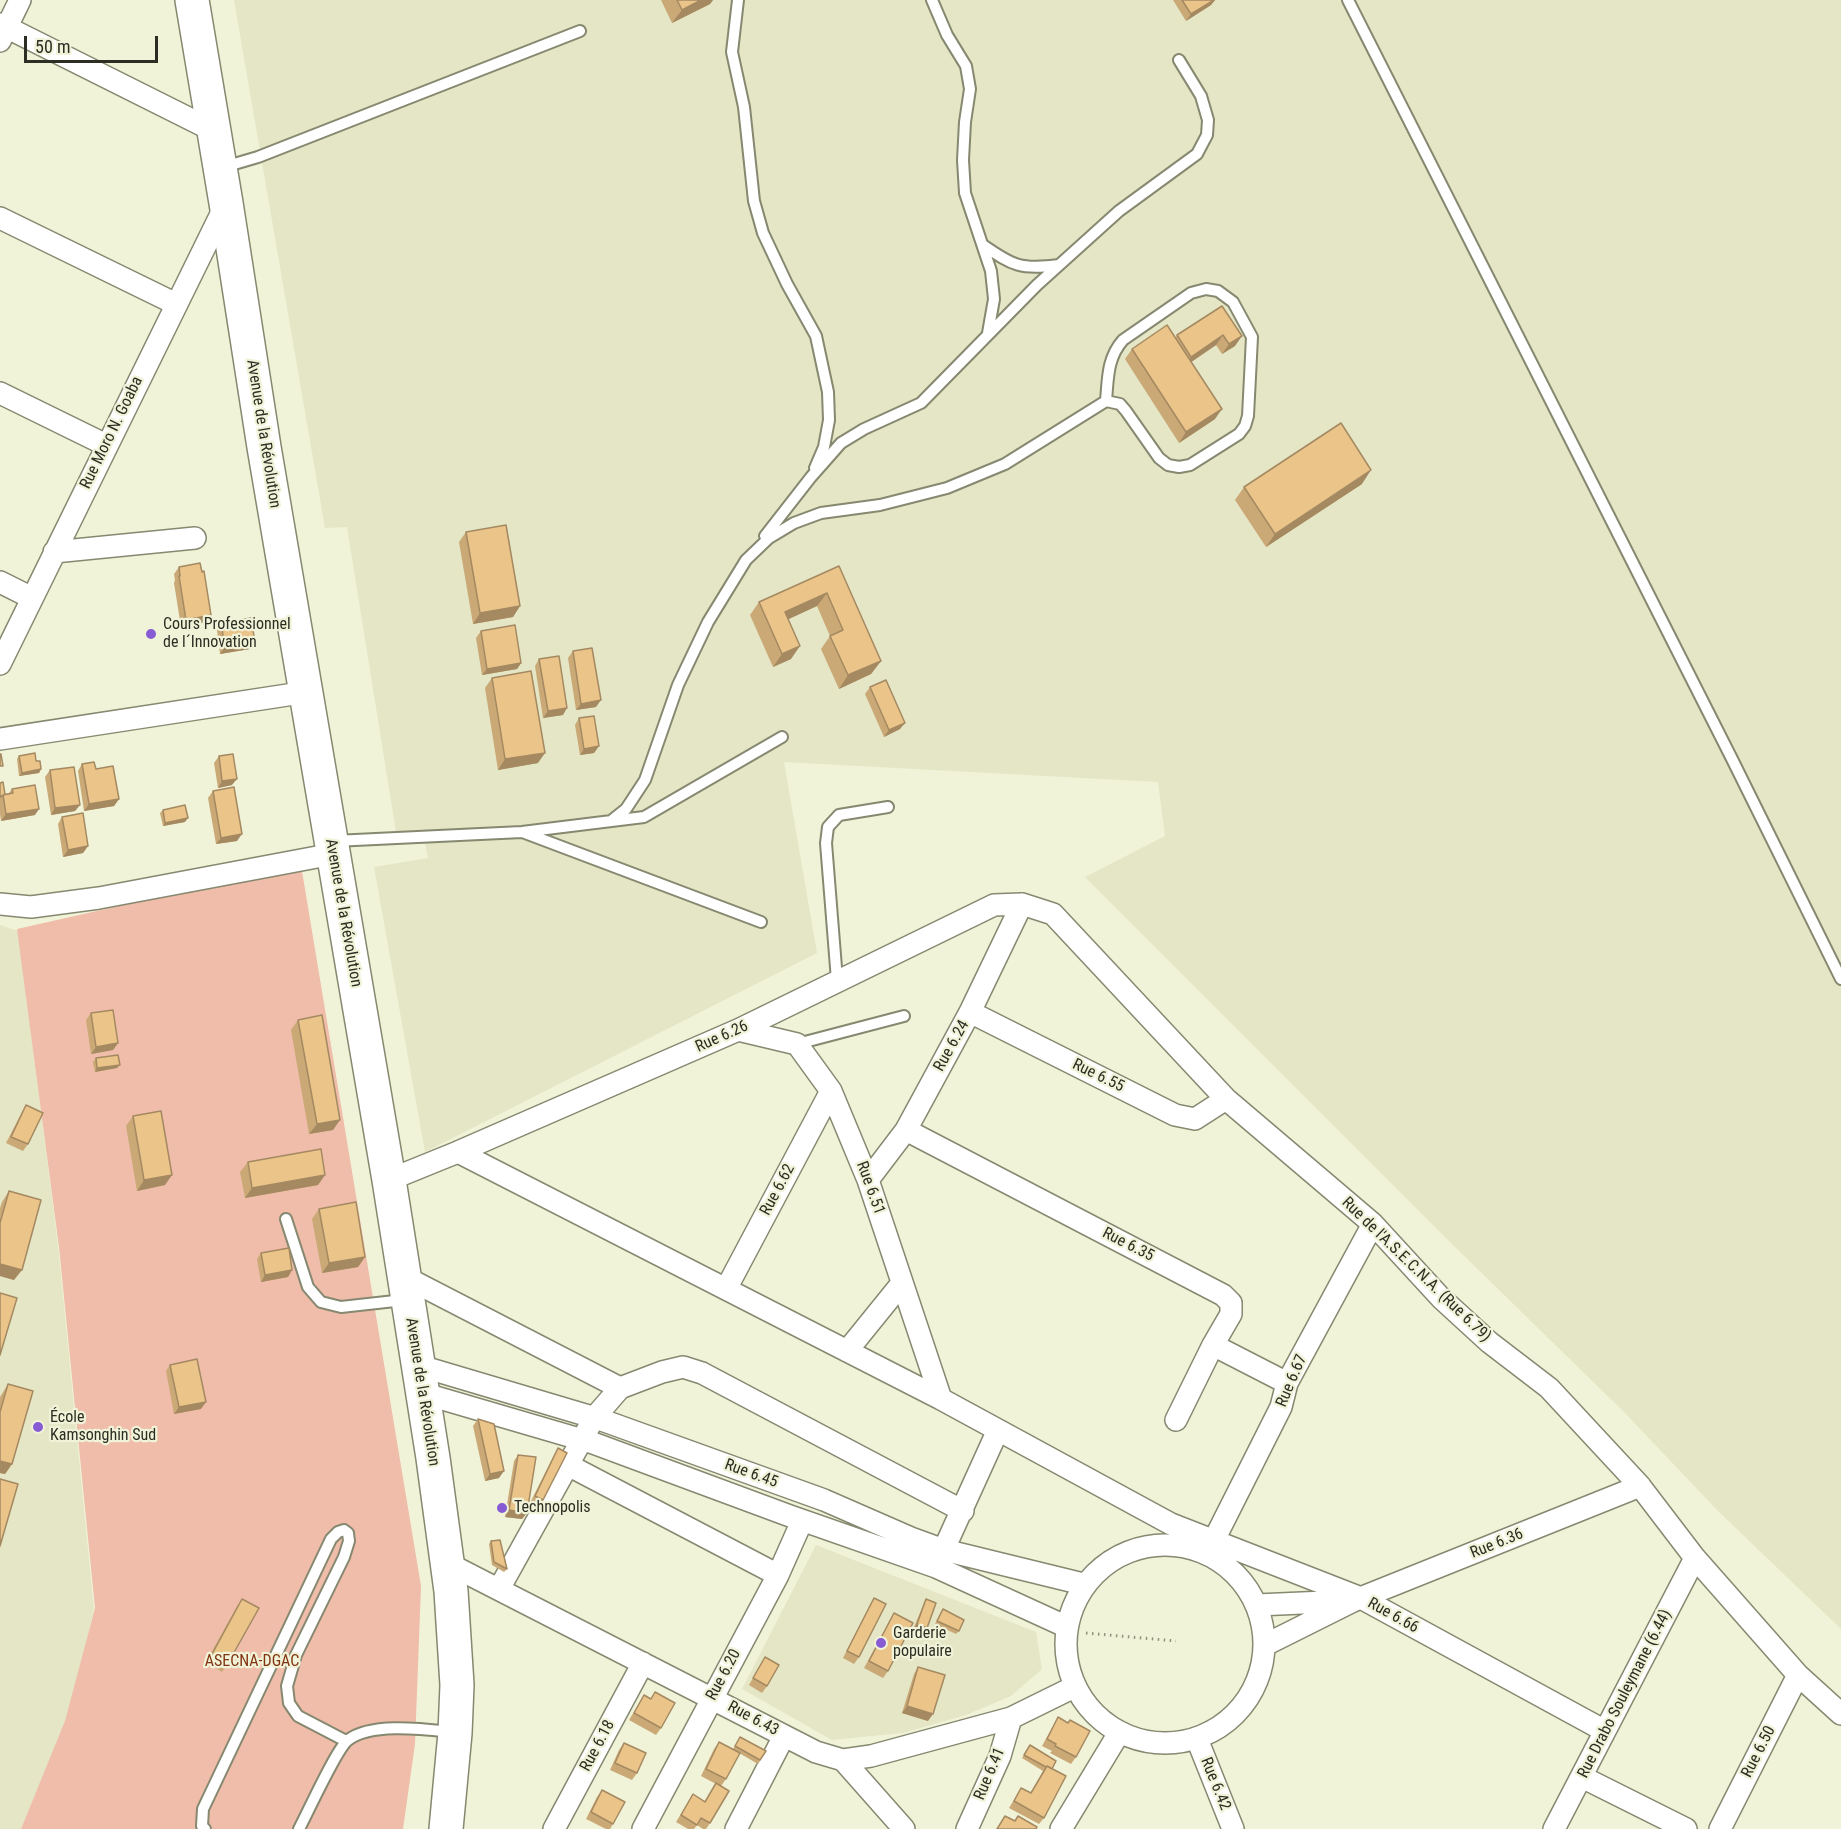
<!DOCTYPE html>
<html>
<head>
<meta charset="utf-8">
<style>
  body { margin:0 }
  #map { position:relative; width:1841px; height:1829px; overflow:hidden; background:#f0f3d8; font-family:"Roboto Condensed",sans-serif }
  canvas { display:block }
  .scale { position:absolute; left:24px; top:36px; width:134px; height:27px; box-sizing:border-box; border:3px solid #2c2d23; border-top:0; padding-left:8px; font-size:18px; line-height:21px; white-space:nowrap; color:#2c2d23; -webkit-text-stroke:4px #f0f3d8; paint-order:stroke }
</style>
</head>
<body>
<div id="map">
<canvas width="1841" height="1829"></canvas>
<div class="scale">50 m</div>
</div>
<script>
const ctx = document.querySelector('canvas').getContext('2d');
ctx.lineJoin = 'round';
function fill(path, color) { ctx.fillStyle = color; ctx.fill(path, 'evenodd'); }
function stroke(path, color, width, dash) { ctx.strokeStyle = color; ctx.lineWidth = width; ctx.lineCap = dash ? 'butt' : 'round'; ctx.setLineDash(dash || []); ctx.stroke(path); }
function drawText(font, color, halo, rows, align = 'center') {
  ctx.font = font + ' "Roboto Condensed",sans-serif'; ctx.lineWidth = 4.5; ctx.setLineDash([]); ctx.textBaseline = 'middle'; ctx.strokeStyle = halo; ctx.fillStyle = color; for (const [text, x, y, turn = 0] of rows) {
    ctx.save(); ctx.translate(x, y); ctx.rotate((+turn || 0) * Math.PI / 180); ctx.textAlign = isNaN(turn) ? turn : align; if (halo) ctx.strokeText(text, 0, 0); ctx.fillText(text, 0, 0); ctx.restore();
  }
}
fill(new Path2D(`
  M234,0h1607v1629l-124,-119 -93,-98 -169,-165 -370,-370 80,-41 -7,-54 -374,-20 33,191 -392,199 -51,-285 54,-9 -5,-26h-27l-49,-305 -22,1z
  M0,925l18,6 40,314 36,365 -26,107 -47,112h-21z
  M816,1545l220,87 6,37 -31,27 -45,19 -63,18 -71,7 -90,-51z`), '#e4e6c5');
fill(new Path2D(`
  M301,865l120,721 -6,158 -12,85h-382l44,-108 30,-113 -36,-361 -42,-318z`), '#efbdaa');
const lane = new Path2D(`
  M738,0l-6,52 12,55 10,94 9,32 24,51 29,52 12,56 1,28 -5,27 -9,21
  M932,0l15,35 19,31 4,23 -5,33 -2,38 2,33 26,78 3,28 -6,34
  M1348,0l383,757 110,222
  M224,167l34,-10 322,-126
  M983,245c30,21 38,25 76,20
  M765,536l46,-59 30,-34 23,-14 57,-26 116,-118 82,-74 78,-57 10,-19 1,-15 -7,-24 -22,-36
  M611,821l15,-12 19,-29 33,-95 30,-63 38,-62 23,-22 25,-15 27,-10 59,-8 67,-17 58,-24 101,-63c2,-22 1,-43 17,-61l68,-47 15,-4 12,2 15,11 19,35 -4,79 -3,10 -6,8 -49,31 -11,2 -11,-2 -9,-7 -33,-47 -6,-7 -14,-3
  M525,833l236,89
  M334,841l188,-9 122,-15 138,-80
  M837,980l-11,-137 2,-16 11,-12 49,-8
  M797,1044l107,-28
  M286,1219l22,68 13,15 20,5 63,-7
  M205,1829l-3,-3 1,-17 128,-270 7,-7 6,-2 4,3 1,8 -5,16 -48,98 -9,31 2,17 9,13 48,25
  M299,1829c9,-17 38,-81 49,-89 23,-18 76,-11 104,-8`);
const street = new Path2D(`
  M0,24l214,107
  M0,41l20,-41
  M0,218l176,86
  M0,393l106,52
  M54,552l141,-14
  M0,582l32,16
  M0,664l226,-460
  M0,739l307,-47
  M0,904l31,3 68,-9 234,-44
  M970,1012l205,103 20,4 31,-20
  M738,1030l59,14 34,47 37,89 73,219
  M906,1130l317,165 8,8v11l-18,31 -37,75
  M458,1152l483,247 230,125 190,74 244,133
  M389,1180l69,-28 280,-122 256,-125 28,-1 31,10 173,185 147,125 68,74 48,44 60,46 91,98 55,72 103,117 43,39
  M868,1180l38,-50 64,-118 52,-108
  M403,1276l217,112
  M726,1289l105,-198
  M1213,1345l74,38
  M847,1351l55,-68
  M417,1365l182,54 225,81 87,38 33,12 139,34
  M422,1393l171,50 197,73 146,51 131,60
  M568,1465l210,110
  M1214,1540l67,-133 6,-24 86,-159
  M1066 1644a99 99 0 1 1 198 0a99 99 0 1 1-198 0Z
  M939,1560l59,-130
  M447,1563l369,189 27,8 28,-4 140,-38 63,-31
  M499,1589l95,-171 26,-30 42,-16 21,-5 19,6 261,138
  M1257,1605l90,-4
  M1265,1645l88,-44 287,-115
  M1197,1739l36,90
  M843,1760l61,69
  M1582,1777l104,52
  M554,1829l89,-166
  M643,1829l135,-254 24,-54
  M736,1829l48,-93
  M967,1829l33,-73 11,-38
  M1061,1829l58,-96
  M1554,1829l141,-271
  M1720,1829l78,-154`);
const primary = new Path2D(`
  M192,0l34,203 38,244 125,733 44,278 18,133 6,94 -2,48 -9,96`);
stroke(lane, '#868870', 14);
stroke(street, '#868870', 24);
stroke(primary, '#868870', 36);
stroke(new Path2D(`
  M1086,1633l90,8`), '#8e907d', 3, [1.5, 4.5]);
stroke(lane, '#fff', 10);
stroke(street, '#fff', 21);
stroke(primary, '#fff', 33);
fill(new Path2D(`
  M661,0h52l-3,4 -38,19z
  M1173,0h42l-4,5 -25,16z
  M1222,306l13,40 -13,8 -6,-9 -25,17 24,57 -36,24 -54,-84 7,-10 43,-11 2,-3z
  M1362,484l-96,63 -31,-47 9,-13z
  M466,532l54,74 -7,11 -40,7 -14,-82z
  M839,566l42,95 -10,13 -32,15 -18,-40 9,-13 -13,-30 -29,13 3,40 -18,8 -23,-52 9,-13z
  M179,567l28,55 -26,5 -7,-44 1,-3 -1,-6z
  M221,623l29,26 -30,5 -3,-24z
  M481,631l40,32 -4,6 -35,6 -6,-37z
  M573,651l23,56 -20,3 -8,-52z
  M539,659l24,56 -20,3 -8,-52z
  M492,678l46,85 -40,7 -13,-82z
  M870,687l30,42 -16,8 -19,-43z
  M579,718l20,28 -5,7 -14,2 -5,-30z
  M19,756l17,5 5,8 -2,4 -20,3 -2,-17z
  M219,756l13,29 -14,3 -4,-25z
  M82,764l14,5 23,30 -5,7 -30,5 -6,-40z
  M50,770l30,35 -5,6 -24,4 -6,-38z
  M0,783l5,11 4,-1 3,-4 23,26 -34,6 -1,-7z
  M213,791l24,50 -21,3 -8,-46z
  M163,810l22,12 -22,4 -3,-13z
  M62,817l26,29 -5,7 -20,4 -5,-33z
  M91,1013l27,30 -5,7 -22,4 -5,-34z
  M298,1020l35,110 -24,4 -18,-104z
  M96,1058l21,10 -22,4 -2,-10z
  M26,1105l2,39 -5,7 -17,-8 16,-31z
  M133,1116l32,69 -28,6 -11,-65z
  M248,1162l77,13 -7,10 -73,13 -5,-26z
  M9,1191l5,89 -14,-4v-68l2,-6z
  M319,1209l46,48 -7,10 -36,6 -10,-54z
  M261,1253l31,17 -4,7 -27,5 -4,-23z
  M170,1365l31,44 -27,5 -8,-43z
  M8,1384l4,80 -7,10 -5,-1v-76z
  M478,1419l21,59 -14,3 -12,-55z
  M558,1448l-15,52 -5,7 -8,-4 24,-48z
  M518,1455l9,58 -5,6 -17,-2 9,-56z
  M491,1541l16,28 -3,3 -12,-7 -3,-21z
  M874,1598l-15,59 -5,7 -11,-6 27,-53z
  M242,1599l-15,66 -5,7 -16,-10 31,-56z
  M926,1599l-2,32 -10,-4 10,-24z
  M943,1609l16,22 -3,3 -21,-10z
  M894,1613l-6,58 -5,7 -19,-10 26,-48z
  M765,1657l2,29 -5,7 -13,-8z
  M918,1667l10,54 -26,-8 12,-39z
  M655,1692l6,36 -5,7 -27,-15 15,-25 6,4z
  M1058,1717l10,6 8,34 -5,7 -21,-11 2,-2 -10,-5z
  M740,1737l26,14 -8,13 -19,-11 -13,26 -5,7 -11,37 -4,6h-3l-6,-4 -3,4h-6l-12,-7 17,-28 12,7 11,-17 -15,-8 13,-27 5,-7 14,7z
  M624,1743l13,30 -5,7 -22,-10 9,-20z
  M1030,1745l22,24 -8,49 -5,6 -30,-16 12,-20 10,5 12,-22 -21,-13z
  M602,1790l11,34 -3,5h-4l-20,-10 11,-22z`), '#caa977');
fill(new Path2D(`
  M701,0h12l-3,4 -38,19 10,-13z
  M1214,0h1l-4,5 -25,16 5,-7z
  M1223,335l-7,10 -32,22 7,-10z
  M1242,336l-7,10 -13,8 7,-10z
  M1222,409l-7,10 -36,24 7,-11z
  M1371,470l-9,14 -96,63 9,-13z
  M827,593l-10,13 -41,19 9,-13z
  M520,606l-7,11 -40,7 7,-11z
  M211,615l-4,7 -26,5 5,-7z
  M255,642l-5,7 -30,5 5,-7z
  M800,646l-9,13 -18,8 9,-13z
  M881,661l-10,13 -32,15 9,-14z
  M521,663l-4,6 -35,6 5,-6z
  M601,700l-5,7 -20,3 5,-6z
  M567,708l-4,7 -20,3 5,-7z
  M905,723l-5,6 -16,8 5,-7z
  M599,746l-5,7 -14,2 4,-6z
  M545,753l-7,10 -40,7 7,-11z
  M41,769l-2,4 -20,3 3,-3z
  M237,779l-5,6 -14,3 4,-7z
  M119,799l-5,7 -30,5 5,-7z
  M80,805l-5,6 -24,4 4,-7z
  M39,809l-4,6 -34,6 5,-7z
  M188,818l-3,4 -22,4 2,-3z
  M242,834l-5,7 -21,3 5,-6z
  M88,846l-5,7 -20,4 5,-7z
  M118,1043l-5,7 -22,4 5,-7z
  M120,1065l-3,3 -22,4 2,-4z
  M340,1120l-7,10 -24,4 8,-10z
  M172,1175l-7,10 -28,6 7,-11z
  M325,1175l-7,10 -73,13 7,-10z
  M365,1257l-7,10 -36,6 7,-10z
  M0,1264l22,6 -8,10 -14,-4z
  M292,1270l-4,7 -27,5 4,-7z
  M206,1402l-5,7 -27,5 5,-7z
  M0,1461l12,3 -7,10 -5,-1z
  M504,1471l-5,7 -14,3 5,-7z
  M509,1510l18,3 -5,6 -17,-2z
  M917,1624l10,4 -3,3 -10,-4z
  M907,1706l26,8 -5,7 -26,-8z`), '#a48961');
const building = new Path2D(`
  M677,0h24l-19,10z
  M1182,0h32l-23,14z
  M1222,306l20,30 -13,8 -6,-9 -32,22 -14,-22z
  M1167,325l55,84 -36,23 -54,-83z
  M1341,423l30,47 -96,64 -31,-47z
  M506,525l14,81 -40,7 -14,-81z
  M200,563l2,9 2,-1 7,44 -25,5 -7,-44h1l-1,-9z
  M839,566l42,95 -33,14 -18,-39 13,-6 -16,-37 -42,19 15,34 -18,8 -23,-52z
  M251,618l4,24 -30,5 -4,-24z
  M515,625l6,38 -34,6 -6,-38z
  M592,648l9,52 -20,4 -8,-53z
  M559,656l8,52 -19,3 -9,-52z
  M531,671l14,82 -40,6 -13,-81z
  M886,680l19,43 -16,7 -19,-43z
  M594,716l5,30 -15,3 -5,-31z
  M35,753l1,8h4l1,8 -19,4 -3,-17z
  M0,754h1l2,12h-3z
  M233,754l4,25 -15,2 -3,-25z
  M94,762l2,7 17,-3 6,33 -30,5 -7,-40z
  M74,767l6,38 -25,3 -5,-38z
  M3,782l2,12 -5,3v-14z
  M35,785l4,24 -33,5 -3,-19 10,-2 -1,-4z
  M234,787l8,47 -21,4 -8,-47z
  M185,805l3,13 -23,5 -2,-13z
  M83,813l5,33 -20,4 -6,-33z
  M113,1010l5,33 -22,4 -5,-34z
  M322,1015l18,105 -23,4 -19,-104z
  M118,1055l2,10 -23,3 -1,-10z
  M26,1105l17,8 -15,31 -17,-7z
  M161,1111l11,64 -28,5 -11,-64z
  M321,1149l4,26 -73,13 -4,-26z
  M9,1191l32,9 -19,70 -22,-6v-41z
  M356,1202l9,55 -36,6 -10,-54z
  M289,1248l3,22 -27,5 -4,-22z
  M0,1293l17,5 -17,57z
  M197,1359l9,43 -27,5 -9,-42z
  M8,1384l25,7 -21,73 -12,-3v-49z
  M478,1419l16,5 10,47 -14,3z
  M558,1448l9,5 -24,47 -8,-4z
  M518,1455l18,2 -9,56 -18,-3z
  M0,1479l18,5 -18,62z
  M500,1540l7,29 -13,-7 -3,-21z
  M874,1598l12,6 -27,53 -12,-6z
  M242,1599l17,9 -32,57 -16,-9z
  M926,1599l10,4 -9,25 -10,-4z
  M943,1609l21,11 -5,11 -22,-10z
  M894,1613l19,10 -25,48 -19,-10z
  M765,1657l14,8 -12,21 -14,-8z
  M918,1667l27,8 -12,39 -26,-8z
  M655,1692l20,11 -14,25 -27,-15 10,-18 7,4z
  M1058,1717l10,6 2,-3 20,11 -14,26 -21,-11 1,-2 -9,-5z
  M740,1737l26,14 -6,9 -25,-14z
  M719,1742l21,11 -14,26 -20,-10z
  M624,1743l22,10 -9,20 -22,-10z
  M1030,1745l26,16 -4,8 -5,-3 -1,1 -22,-12z
  M1047,1766l19,10 -22,42 -30,-17 7,-13 10,5z
  M716,1783l13,8 -19,32 -9,-5 -4,7 -16,-10 12,-21 12,8z
  M602,1790l23,12 -12,22 -22,-12z
  M1005,1816l10,5 3,-5 19,11 -1,2h-39z`);
fill(building, '#ebc48a');
stroke(building, '#a48961', 1.5);
for (const [x, y, r, color] of [
  [151,634,6,"#865bd4"],
  [38,1427,6,"#865bd4"],
  [502,1508,6,"#865bd4"],
  [881,1643,6,"#865bd4"]
]) { const dot = new Path2D(); dot.arc(x, y, r, 0, 2 * Math.PI); ctx.fillStyle = color; ctx.fill(dot); stroke(dot, '#f0f3d8', 2); }
drawText('16px', '#2c2d23', '#f0f3d8', [
  ["Rue Moro N. Goaba",112,433,-64],
  ["Avenue de la Révolution",263,434,81],
  ["Avenue de la Révolution",343,913,80],
  ["Rue 6.26",722,1037,-24],
  ["Rue 6.24",952,1046,-61],
  ["Rue 6.55",1098,1076,26],
  ["Rue 6.51",870,1188,70],
  ["Rue 6.62",778,1190,-62],
  ["Rue 6.35",1128,1245,27],
  ["Rue de l'A.S.E.C.N.A. (Rue 6.79)",1416,1270,44],
  ["Rue 6.67",1292,1381,-67],
  ["Avenue de la Révolution",422,1392,81],
  ["Rue 6.45",751,1474,20],
  ["Rue 6.36",1497,1544,-22],
  ["Rue 6.66",1393,1616,29],
  ["Rue 6.20",724,1675,-62],
  ["Rue Drabo Souleymane (6.44)",1625,1694,-63],
  ["Rue 6.43",753,1719,28],
  ["Rue 6.18",598,1746,-62],
  ["Rue 6.50",1759,1752,-63],
  ["Rue 6.41",990,1774,-67],
  ["Rue 6.42",1215,1784,68]
]);
drawText('16px', '#2c2d23', '#f0f3d8', [
  ["Cours Professionnel",163,625],
  ["de l´Innovation",163,643],
  ["École",50,1418],
  ["Kamsonghin Sud",50,1436],
  ["Technopolis",514,1508],
  ["Garderie",893,1634],
  ["populaire",893,1652]
], 'left');
drawText('16px', '#823412', '#f0f3d8', [
  ["ASECNA-DGAC",252,1662]
]);
</script>
</body>
</html>
